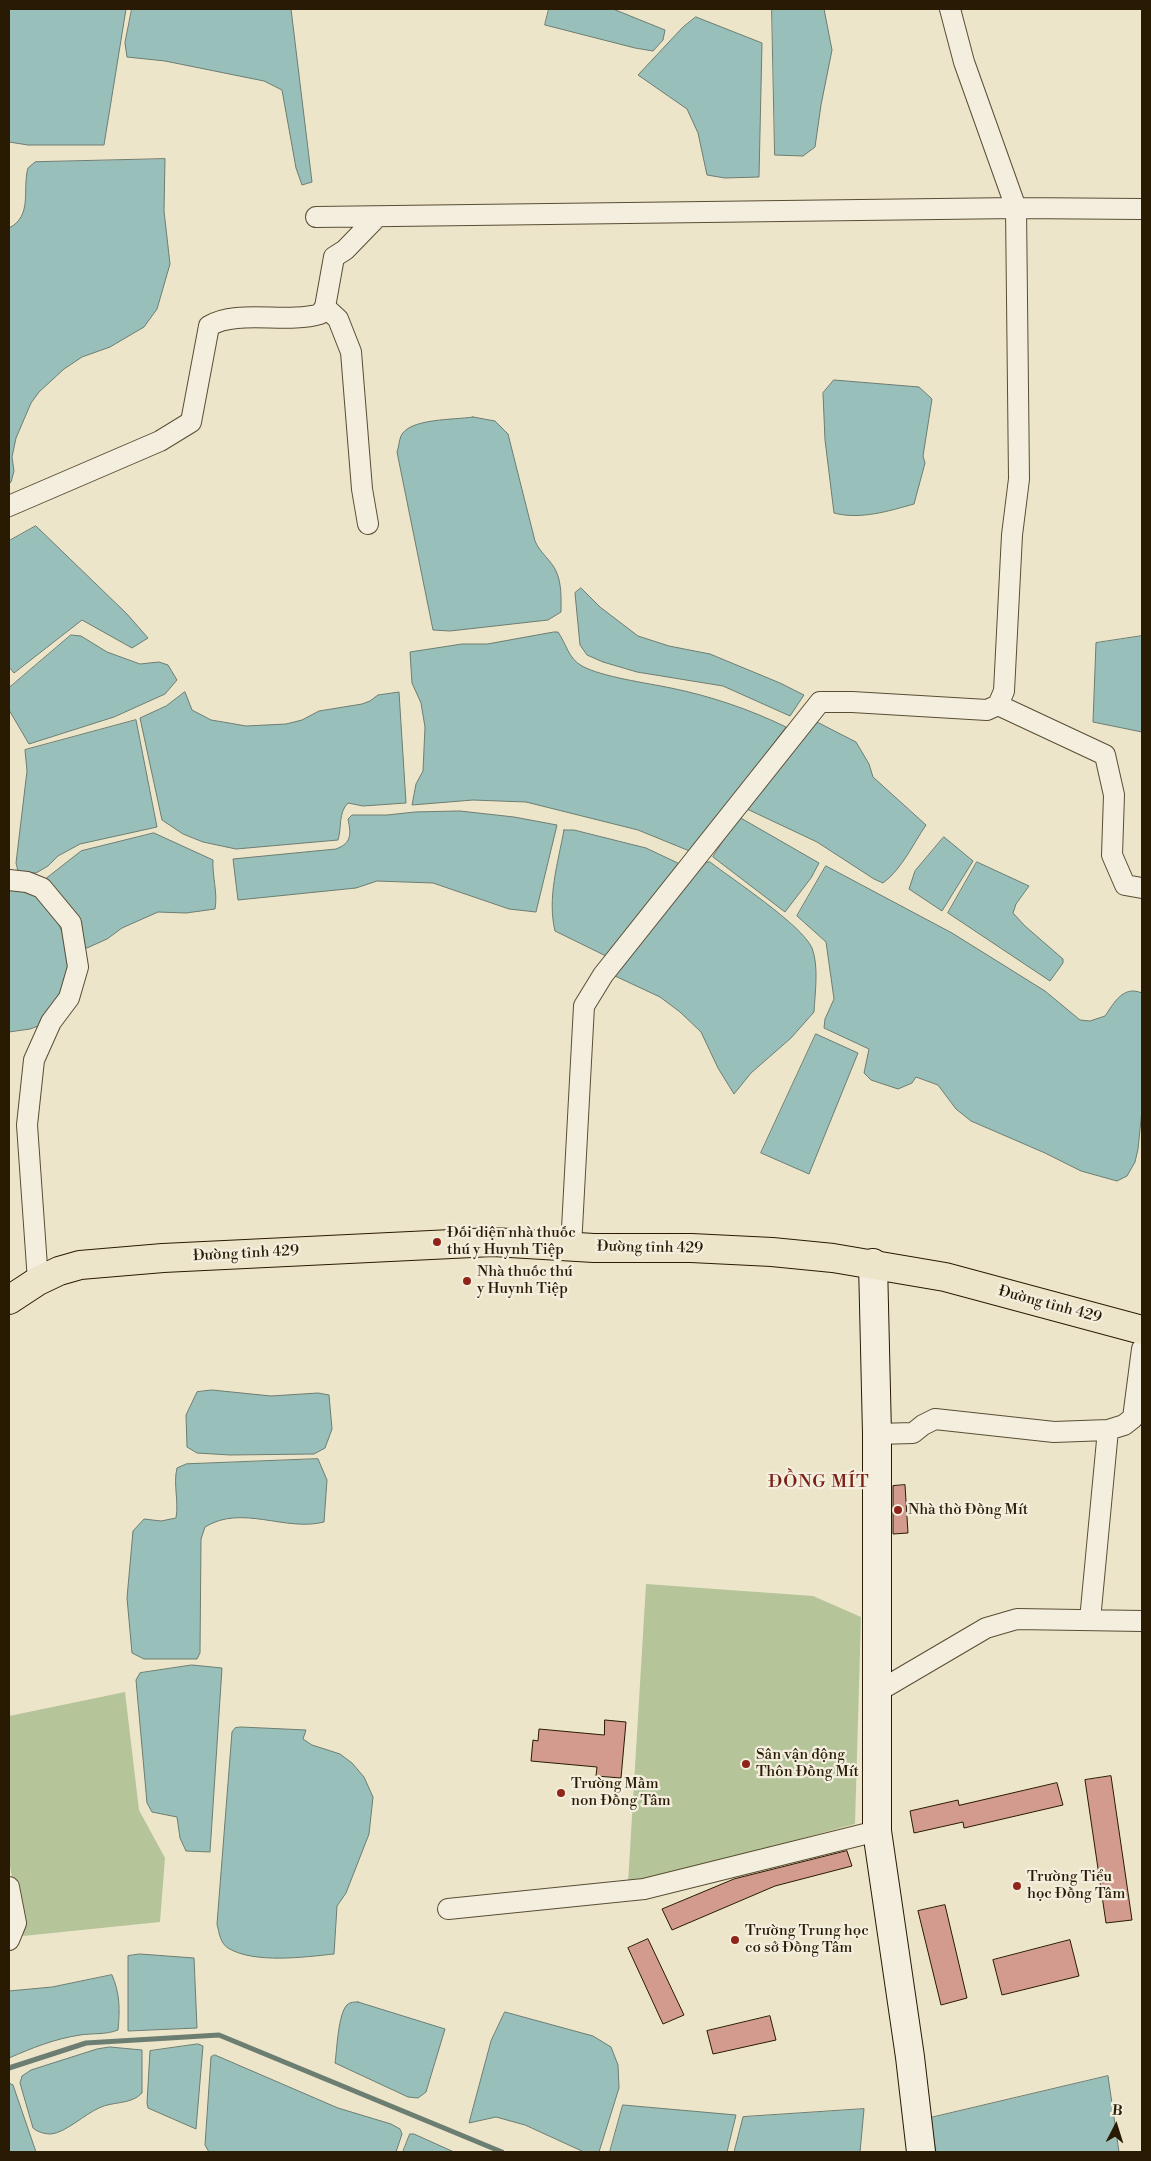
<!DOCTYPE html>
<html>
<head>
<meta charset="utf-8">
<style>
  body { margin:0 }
  #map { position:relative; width:1151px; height:2161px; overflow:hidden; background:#ede5ca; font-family:"Libre Bodoni",serif }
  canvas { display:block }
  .frame { position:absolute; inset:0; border:10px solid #291a03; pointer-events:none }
  .north { position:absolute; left:1091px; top:2101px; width:50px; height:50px; -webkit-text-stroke:4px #f3eedd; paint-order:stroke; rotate:5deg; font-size:14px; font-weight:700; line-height:20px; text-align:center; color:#291a03 }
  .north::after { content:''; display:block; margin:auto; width:18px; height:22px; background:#291a03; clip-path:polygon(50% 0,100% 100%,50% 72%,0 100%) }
</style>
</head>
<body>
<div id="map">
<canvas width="1151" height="2161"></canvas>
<div class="frame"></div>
<div class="north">B</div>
</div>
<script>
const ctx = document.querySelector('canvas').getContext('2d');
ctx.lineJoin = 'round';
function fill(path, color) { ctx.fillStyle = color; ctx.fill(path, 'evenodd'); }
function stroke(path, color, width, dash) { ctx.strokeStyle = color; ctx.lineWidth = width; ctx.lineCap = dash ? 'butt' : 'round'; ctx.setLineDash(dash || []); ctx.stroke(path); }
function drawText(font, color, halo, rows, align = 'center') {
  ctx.font = font + ' "Libre Bodoni",serif'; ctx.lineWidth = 4.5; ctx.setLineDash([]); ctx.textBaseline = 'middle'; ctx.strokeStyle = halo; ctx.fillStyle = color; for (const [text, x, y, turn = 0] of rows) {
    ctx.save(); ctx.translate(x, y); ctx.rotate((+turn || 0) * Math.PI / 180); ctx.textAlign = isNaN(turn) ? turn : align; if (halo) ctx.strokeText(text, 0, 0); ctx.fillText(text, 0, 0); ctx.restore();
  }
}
fill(new Path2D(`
  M646,1584l167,12 48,21 -6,207 -217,59h-10z
  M125,1692l14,118 26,48 -5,64 -137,14 -14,-75v-145z`), '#b5c599');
const water = new Path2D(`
  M9,9h117l-22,136h-76l-19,-3z
  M132,9h159l21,173 -10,3 -6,-17 -14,-78 -18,-9 -99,-20 -38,-4 -2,-14z
  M549,9h64l52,21 -2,10 -10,11 -18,-3 -90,-23z
  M772,9h52l8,41 -11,55 -6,42 -12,9 -28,-1z
  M696,17l66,26 -3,134 -34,1 -18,-3 -9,-42 -11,-24 -49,-34 45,-48z
  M165,159l-1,52 6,53 -13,45 -13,18 -34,20 -28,10 -18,12 -25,23 -8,11 -15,35 -4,19 2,14 -3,11 -2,2v-256c24,-12 13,-39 19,-60l7,-6z
  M834,380l85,7 13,12 -9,57 2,7 -11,41c-25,7 -54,16 -80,9l-9,-73 -2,-47z
  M473,417l22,4 13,13 27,107c5,12 16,19 21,30 6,13 5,28 5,41l-13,8 -98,11 -17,-1 -36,-178c2,-5 2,-12 4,-16 8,-18 54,-16 72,-19z
  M36,526l91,88 21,24 -16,10 -50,-28 -68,53 -5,-6v-126z
  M581,588l19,19 38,29 31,10 41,8 70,29 24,12 -14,21 -67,-30 -86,-14 -34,-10 -16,-7 -7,-10 -5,-52z
  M554,632h4c9,13 10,26 24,34 20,11 65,17 89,22 39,8 78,21 115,39l-94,125 -54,-22 -112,-28 -53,-2 -61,5 4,-21 7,-13 2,-44 -4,-24 -9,-20 -2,-31 52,-8h25z
  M71,635l10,1 26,16 33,12 19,-2 9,3 9,15 -12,14 -51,23 -85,27 -20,-34v-22z
  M1142,636v96l-49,-10 3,-79z
  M185,692l7,18 19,10 18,3 17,3 40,-2 16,-4 17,-9 43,-7 8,-3 8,-6 21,-3 7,111 -43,3 -15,-3c-10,10 -6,24 -10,37l-102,9 -33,-7 -20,-8 -21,-14 -22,-102 26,-12z
  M136,720l21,107 -77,17 -22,12 -10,10 -12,7 -18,-2 -2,-8 11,-92 -2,-21z
  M815,721l41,21 13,22 4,13 53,48c-13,19 -24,44 -43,58l-9,-4 -57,-37 -70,-33z
  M460,811l54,6 43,8 -21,87 -27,-3 -76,-26 -56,-2 -21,7 -118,12 -5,-41 103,-10c16,-6 15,-15 12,-30l4,-4h35l28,-3z
  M739,817l80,46 -8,15 -26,34 -72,-55z
  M564,830h10l72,18 36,17 -76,91 -51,-25c-8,-33 3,-68 9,-101z
  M154,833l59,27c-1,16 5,33 2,49l-29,4 -28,-1 -36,16 -15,11 -20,9 -6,-2 -14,-40 -7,-12 -16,-14 37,-29z
  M944,837l29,24 -31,50 -33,-22 6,-18z
  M710,862c22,17 92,63 102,86 7,18 3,45 2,64l-23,26 -40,35 -17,21 -16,-26 -17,-36 -21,-20 -20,-15 -45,-21 89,-113z
  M977,862l52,24 -13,18 -3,9 12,13 38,33v4l-13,18 -102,-68z
  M826,866l126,67 93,58 35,29 10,1 15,-5c9,-13 18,-31 37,-23v117l-4,39 -3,13 -8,14 -10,5 -36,-10 -36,-18 -74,-32 -15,-12 -18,-24 -22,-8 -4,6 -14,6 -27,-9 -7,-7 5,-24 -45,-21 1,-9 9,-20 -8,-57 -29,-26z
  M9,890h13l17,4c17,24 34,49 30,79 -2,11 -21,40 -28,52l-11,4 -21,3z
  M816,1034l42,19 -49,121 -48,-21z
  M212,1390l59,6 47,-3 11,2 3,34 -7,19 -11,6 -84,1 -33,-2 -10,-6 -1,-32 11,-23z
  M318,1459l9,21 -3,42c-39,10 -82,-18 -119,5l-4,12 -1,114 -3,6h-53l-12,-6 -5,-55 6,-67 11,-12 17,2 15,-3c3,-17 -3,-34 1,-50l9,-4z
  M192,1665l30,3 -12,184 -24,-1 -6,-13 -3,-21 -25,-5 -5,-9 -11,-123 4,-7z
  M241,1727l65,3 -3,9 9,6 28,9 12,9 12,14 9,20 -4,37 -23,59 -9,13 -3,48c-29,3 -80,10 -106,-6 -8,-5 -9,-16 -11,-24l15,-192 3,-4z
  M140,1954l54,4 3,70 -69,3v-75z
  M112,1975c8,18 8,35 6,55 -13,5 -25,3 -38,5 -26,4 -48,13 -71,23v-67l43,-4z
  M358,2002l87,27 -19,63 -8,6 -10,-1 -73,-34c2,-13 3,-49 12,-58 3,-3 7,-3 11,-3z
  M505,2012l88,24 18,11 7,18 1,23 -20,64h-15l-59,-27 -29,-8 -27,6 22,-82z
  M198,2044l5,2 -7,83 -48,-21 -1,-5 3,-52z
  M110,2047l32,3v43c-11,12 -29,8 -43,15 -14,6 -34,25 -48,26 -6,0 -14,-2 -18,-6l-13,-45 2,-7 9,-6 66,-21z
  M215,2055l123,53 53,16 9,5 2,5 -6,18h-187l-4,-7 6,-88z
  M1108,2076l11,76h-183l-6,-34z
  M9,2083l4,2 23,67h-27z
  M623,2105l113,10 -9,37h-117z
  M864,2109l-4,43h-126l9,-35z
  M410,2134h4l40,18h-51z`);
fill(water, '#99bfba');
stroke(water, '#6c7d71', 1);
stroke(new Path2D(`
  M9,2068l77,-25 133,-8 283,117`), '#6c7d71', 5);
const building = new Path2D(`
  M905,1485l3,48 -15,1v-48z
  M605,1720l21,2 -5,56 -25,-2 1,-9 -66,-6 2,-21 5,1 1,-12 65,6z
  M1111,1776l21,144 -26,3 -21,-143z
  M1057,1783l6,22 -99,23 -1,-6 -49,11 -4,-22 48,-11 1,5z
  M847,1851l5,15 -77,20 -103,44 -10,-21 72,-30z
  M945,1905l22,93 -26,7 -23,-94z
  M648,1939l36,76 -21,9 -35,-76z
  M1070,1940l9,36 -77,19 -9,-35z
  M770,2016l6,24 -63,14 -6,-23z`);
fill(building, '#d39a8e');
stroke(building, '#291a03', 1);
const street = new Path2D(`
  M316,217l700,-9 126,1
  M325,307l13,12 13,33 11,137 6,35
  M9,506l151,-65 31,-19 18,-96c28,-17 77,-2 111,-12l5,-7 9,-50 11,-7 32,-33
  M998,705l107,50 9,40 -2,60 13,30 17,3
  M9,880l18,2 15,6 29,35 7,44 -9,31 -18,24 -17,38 -7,65 11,156
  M571,1247l13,-241 19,-31 217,-273h32l135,8 11,-5 6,-14 8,-156 7,-56 -3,-271 -52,-146 -14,-53
  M877,1434l36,-1 10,-8 12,-6 119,13 54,-2 16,-5 9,-7 9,-69
  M1090,1620l18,-190
  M877,1692l109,-64 31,-9 125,2
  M9,1887l7,36 -7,17
  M448,1909l196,-20 233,-58`);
const secondary = new Path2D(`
  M873,1263l4,171v397l33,226 11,95`);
const primary = new Path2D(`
  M9,1300l29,-19 21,-10 21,-6 83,-7 330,-16 101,6h97l81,4 61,6 112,19 197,53`);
stroke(street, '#5a4d35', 22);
stroke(secondary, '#291a03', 30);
stroke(primary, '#291a03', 30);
stroke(street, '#f3eedd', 20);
stroke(secondary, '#f3eedd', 28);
stroke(primary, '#ede5ca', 28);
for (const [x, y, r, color] of [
  [437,1242,5,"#8f2418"],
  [467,1281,5,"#8f2418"],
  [898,1510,5,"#8f2418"],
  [746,1764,5,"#8f2418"],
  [561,1793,5,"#8f2418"],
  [1017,1886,5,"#8f2418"],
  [735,1940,5,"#8f2418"]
]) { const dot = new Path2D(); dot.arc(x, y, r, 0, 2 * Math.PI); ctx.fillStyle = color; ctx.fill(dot); stroke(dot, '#f3eedd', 2); }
drawText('15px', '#291a03', '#f3eedd', [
  ["Đối diện nhà thuốc",447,1233],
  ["thú y Huynh Tiệp",447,1250],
  ["Nhà thuốc thú",477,1272],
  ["y Huynh Tiệp",477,1289],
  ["Nhà thờ Đồng Mít",908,1510],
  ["Sân vận động",756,1755],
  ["Thôn Đồng Mít",756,1772],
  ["Trường Mầm",571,1784],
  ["non Đồng Tâm",571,1801],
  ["Trường Tiểu",1027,1877],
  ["học Đồng Tâm",1027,1894],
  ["Trường Trung học",745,1931],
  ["cơ sở Đồng Tâm",745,1948]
], 'left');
drawText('15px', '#291a03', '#f3eedd', [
  ["Đường tỉnh 429",650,1248,1],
  ["Đường tỉnh 429",246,1254,-3],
  ["Đường tỉnh 429",1050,1305,15]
]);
ctx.letterSpacing = '1px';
drawText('18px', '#7a1f14', '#f3eedd', [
  ["ĐỒNG MÍT",819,1483]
]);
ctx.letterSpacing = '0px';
</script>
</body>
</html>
